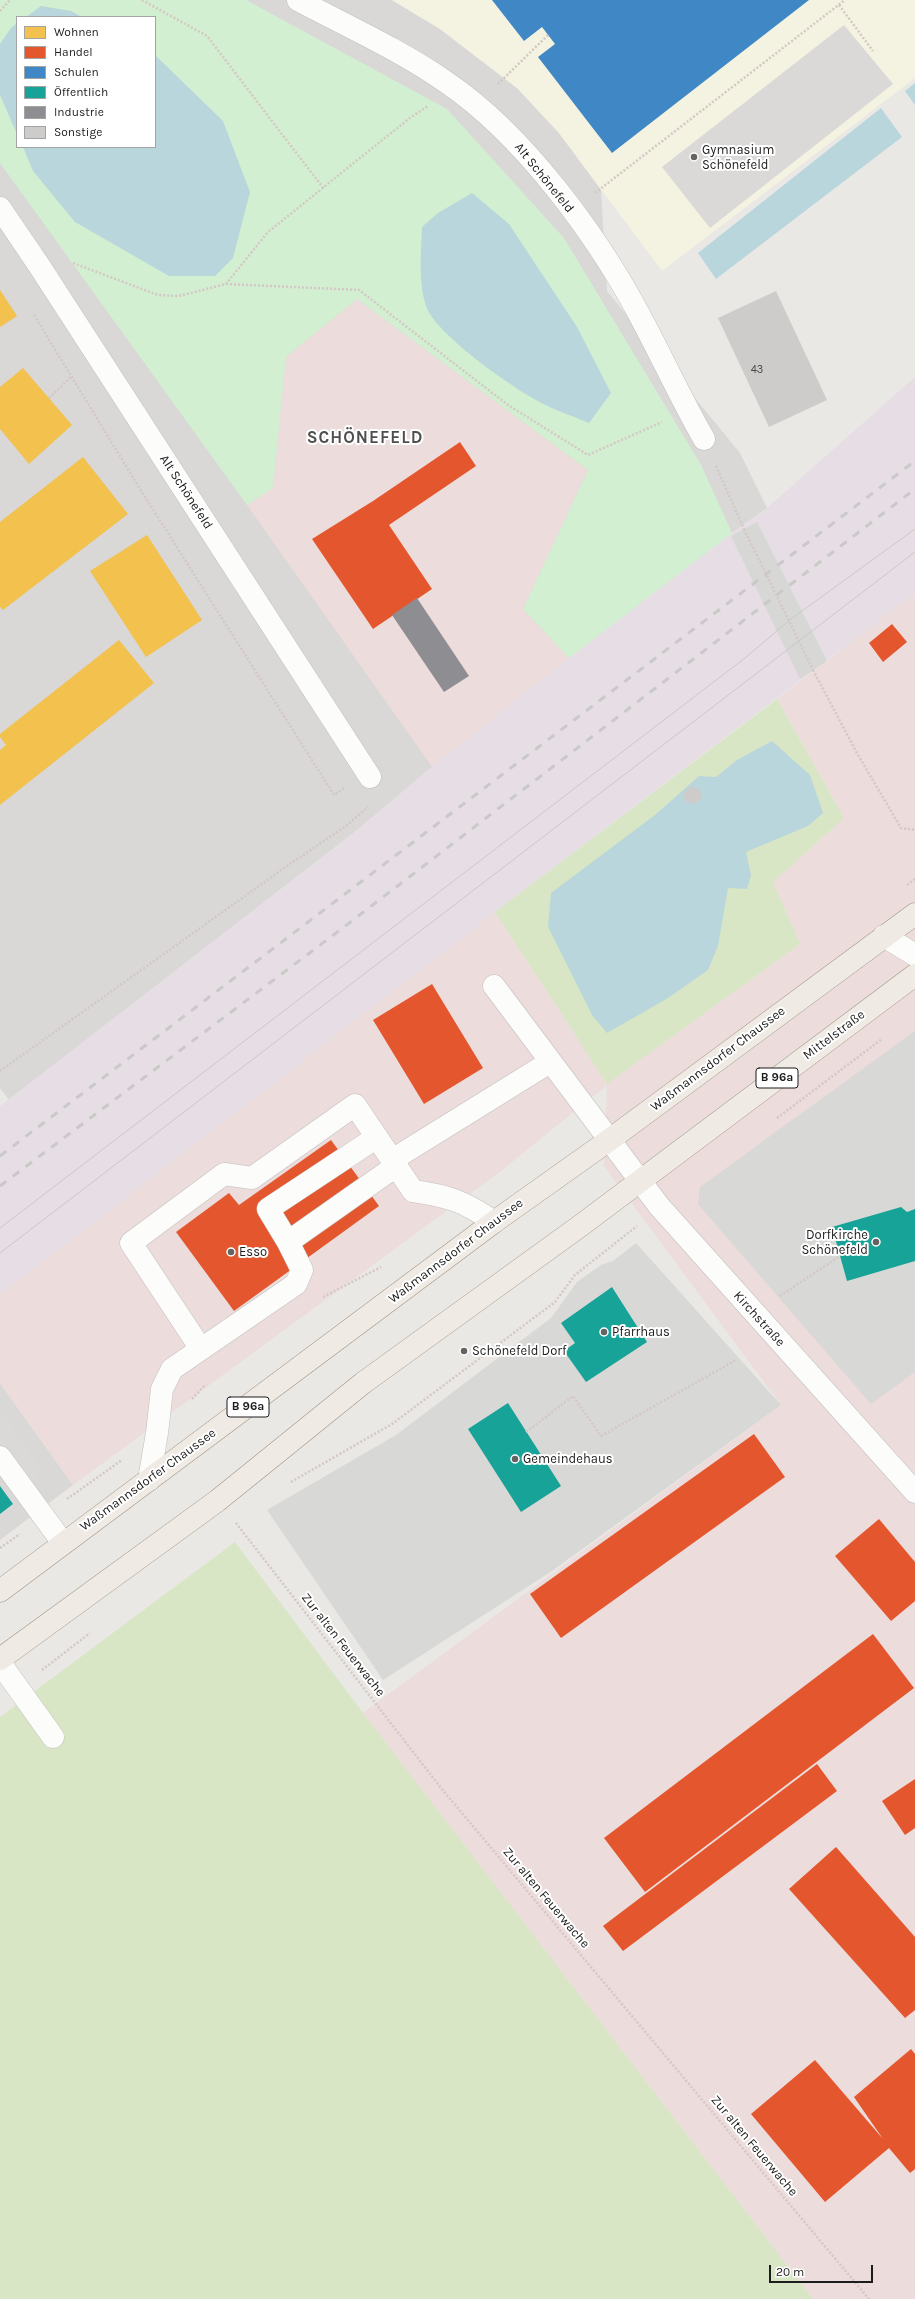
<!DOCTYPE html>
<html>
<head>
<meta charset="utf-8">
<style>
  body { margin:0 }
  #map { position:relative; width:915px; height:2299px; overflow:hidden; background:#eae8e5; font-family:Karla,sans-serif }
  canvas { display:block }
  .legend { position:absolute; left:16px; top:16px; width:140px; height:132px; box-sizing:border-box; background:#fff; border:1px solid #a4a4a4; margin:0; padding:5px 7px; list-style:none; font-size:12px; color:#1c1c1c }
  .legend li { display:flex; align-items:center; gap:8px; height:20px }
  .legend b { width:20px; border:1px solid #a4a4a4 }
  .scale { position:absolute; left:769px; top:2265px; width:104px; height:18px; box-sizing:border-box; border:2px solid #1c1c1c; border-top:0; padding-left:5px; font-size:12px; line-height:14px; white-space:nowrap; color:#1c1c1c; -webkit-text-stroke:3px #fff; paint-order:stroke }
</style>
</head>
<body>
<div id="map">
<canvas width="915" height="2299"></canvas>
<ul class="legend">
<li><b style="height:11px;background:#f2c14e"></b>Wohnen</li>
<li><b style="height:11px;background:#e4572e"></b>Handel</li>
<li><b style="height:11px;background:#3f88c5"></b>Schulen</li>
<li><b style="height:11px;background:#17a398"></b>Öffentlich</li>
<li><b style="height:11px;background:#8d8d92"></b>Industrie</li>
<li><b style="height:11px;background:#ceccca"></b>Sonstige</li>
</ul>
<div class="scale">20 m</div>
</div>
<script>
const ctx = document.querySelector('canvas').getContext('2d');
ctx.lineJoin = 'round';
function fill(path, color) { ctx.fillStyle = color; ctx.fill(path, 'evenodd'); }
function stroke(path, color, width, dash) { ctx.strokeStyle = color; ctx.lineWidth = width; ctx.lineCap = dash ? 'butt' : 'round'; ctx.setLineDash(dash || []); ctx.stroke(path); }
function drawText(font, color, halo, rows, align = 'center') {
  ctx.font = font + ' Karla,sans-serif'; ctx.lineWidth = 4; ctx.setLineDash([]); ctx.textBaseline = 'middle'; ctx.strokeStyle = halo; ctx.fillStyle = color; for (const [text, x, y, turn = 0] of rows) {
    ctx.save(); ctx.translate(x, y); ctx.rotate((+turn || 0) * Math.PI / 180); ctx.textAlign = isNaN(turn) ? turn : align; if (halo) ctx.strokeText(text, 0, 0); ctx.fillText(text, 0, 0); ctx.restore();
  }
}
fill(new Path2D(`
  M0,0h392l48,29 77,59 42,45 42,57 6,101 133,162 27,55 -35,25 -163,125 -137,109 -76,64 -347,269 -9,-12zM17,17h138v130h-138z
  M0,1383l73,102 -73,55z`), '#d9d8d6');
fill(new Path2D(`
  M357,299l231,171 -65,139 46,49 -137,109 -185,-262 26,-18 13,-130z
  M915,593v1706h-102l-450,-586 418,-308 -177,-239 3,-81 -106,86 -428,314 -73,-102v-88l495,-383 112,172 193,-140 -27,-62 71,-64 -67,-119z`), '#ecdcdb');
fill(new Path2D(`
  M915,377v216l-420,319 -495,383v-189l356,-275 76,-64 137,-109 163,-125 35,-25z`), '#e7dde4');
fill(new Path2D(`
  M392,0h523v78l-253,193 -103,-138 -42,-45 -77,-59z`), '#f4f2e0');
fill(new Path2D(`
  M915,1031v341l-44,32 -173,-200 2,-17z
  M636,1243l145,162 -229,166 -169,109 -116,-170 129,-75 155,-117 26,-36 24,-17 12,-4z`), '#d8d8d6');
fill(new Path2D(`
  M777,699l67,119 -71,64 27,62 -193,140 -112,-172z
  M235,1542l128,171 450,586h-813v-582z`), '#d8e6c5');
fill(new Path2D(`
  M0,0h246l201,109 117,129 137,227 31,68 -163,125 -46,-49 65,-139 -231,-171 -71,58 -13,131 -26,17 -247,-342zM17,17h138v130h-138z`), '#d3efd1');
fill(new Path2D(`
  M844,25l49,59 -183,144 -48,-61z
  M0,1410l42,59 -13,19 -29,-40z`), '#dad9d8');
fill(new Path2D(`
  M41,6l30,5 11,6h-56z
  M17,23v111l-17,-39v-51l11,-16z
  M155,55l68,66 27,71 -17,66 -18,18h-46l-94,-54 -42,-51 -10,-24h132z
  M915,83v22l-10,-14z
  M881,108l21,29 -186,142 -18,-26z
  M472,193l37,31 68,103 34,66 -22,30c-19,-8 -41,-15 -58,-26 -26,-15 -96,-64 -105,-91 -8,-24 -5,-53 -4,-79l16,-14z
  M772,741l38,34 13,38 -15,13 -62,26 5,23 -4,14 -19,-1 -10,58 -10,24 -40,28 -61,35 -15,-18 -44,-88 3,-34 104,-78 44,-39 17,1 21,-17z`), '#b9d6dc');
fill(new Path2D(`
  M757,522l70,139 -27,18 -69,-143z`), '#d7d7d5');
fill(new Path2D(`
  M0,290l17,26 -17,11z
  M23,368l49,57 -43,39 -29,-35v-42z
  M83,457l45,57 -125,96 -3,-3v-85z
  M147,535l55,85 -56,37 -56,-86z
  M119,640l35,43 -154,122v-55l6,-5 -6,-8v-3z`), '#f2c14e');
fill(new Path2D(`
  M460,442l16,24 -87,59 43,64 -59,40 -61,-90 61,-38z
  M892,624l15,18 -24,20 -14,-19z
  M432,984l51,84 -59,36 -51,-84z
  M331,1140l48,66 -145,105 -58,-79 53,-39 10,12z
  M754,1434l31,43 -224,161 -31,-44z
  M879,1519l36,43v39l-24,20 -56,-65z
  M873,1634l41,54 -269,204 -41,-54z
  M817,1764l20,27 -214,160 -20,-25z
  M915,1779v49l-10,7 -23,-34z
  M836,1847l79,90v73l-10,8 -116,-129z
  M911,2049l4,5v115l-5,4 -21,-25 -64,54 -74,-88 64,-54 68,79 -29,-42z`), '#e4572e');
fill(new Path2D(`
  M492,0h317l-197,153 -74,-96 17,-13 -13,-17 -18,14z`), '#3f88c5');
fill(new Path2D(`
  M901,1207l6,5 8,-3v52l-68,20 -15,-54z
  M612,1287l35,55 -61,40 -22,-31 11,-8 -14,-20z
  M508,1403l53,83 -40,26 -53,-83z
  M0,1486l13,18 -13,10z`), '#17a398');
fill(new Path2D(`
  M417,598l52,78 -25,16 -52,-77z`), '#8d8d92');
fill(new Path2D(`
  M776,291l51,109 -58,27 -51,-109z
  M691,786l9,3 2,10 -7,5 -10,-2 -1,-9z`), '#ceccca');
const minor = new Path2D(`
  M298,0c49,26 102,50 148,82 77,52 151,153 194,234 22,41 41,83 64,123
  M0,208l40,59 330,510
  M884,936l31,19
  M494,986l165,220 256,286
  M392,1160l158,-98
  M288,1242l-20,-33 109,-72
  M201,1349l-70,-106 93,-69 28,4 103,-73 58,86c35,5 51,10 81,31
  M0,1457l63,86
  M149,1480l8,-47 5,-44 10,-20 124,-85 6,-14 -14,-28 108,-76
  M0,1663l53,74`);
const major = new Path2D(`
  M0,1591l494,-369 114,-81 307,-227
  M0,1659l217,-158 146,-118 217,-157 335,-251`);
stroke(minor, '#c1c0bf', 23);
stroke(major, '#9f9483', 23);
stroke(new Path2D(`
  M142,0l65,36 117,153
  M839,5l34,46
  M0,11l10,-11
  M498,84l50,-49
  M595,193l250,-193
  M73,263l85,32 21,1 47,-12 42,-52 143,-115 17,-11
  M226,284l133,6 149,115 80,50 74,-33
  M34,315l106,174 194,306 10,-7
  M49,398l22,-21
  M716,466l28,63
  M813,670l45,85 43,73 14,2
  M907,885l8,-6
  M0,1071l287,-205 59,-40 22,-19
  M777,1118l105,-79
  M780,1296l60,-40
  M323,1297l58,-30
  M192,1399l14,-15
  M526,1432l47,-36 28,40 135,-76
  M291,1482l101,-58 163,-122 20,-27 62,-49
  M67,1499l55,-39
  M236,1523l205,265 428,511
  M0,1548l20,-14
  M42,1670l48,-37`), '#d4c7c5', 2.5, [2, 2]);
stroke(minor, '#fcfcfb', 22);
stroke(major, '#efeae3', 22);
stroke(new Path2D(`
  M0,1228l745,-570 46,-39 124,-90
  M0,1253l915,-701`), '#c9c9c8', 1);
stroke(new Path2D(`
  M0,1156l915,-695
  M0,1186l344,-259 571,-438`), '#c9c9c8', 3, [8, 8]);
stroke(new Path2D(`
  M744,529l69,141`), '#d4c7c5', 2.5, [2, 2]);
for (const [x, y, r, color] of [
  [694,157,4,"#646362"],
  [876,1242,4,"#646362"],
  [231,1252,4,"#646362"],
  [604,1332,4,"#646362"],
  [464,1351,4,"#646362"],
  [515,1459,4,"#646362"]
]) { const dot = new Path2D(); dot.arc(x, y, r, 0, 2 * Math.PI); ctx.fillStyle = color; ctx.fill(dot); stroke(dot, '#fff', 1.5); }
drawText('11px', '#484848', null, [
  ["43",757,370]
]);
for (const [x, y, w] of [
  [777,1078,42],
  [248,1407,42]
]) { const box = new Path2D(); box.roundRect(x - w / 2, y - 10, w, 20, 3); ctx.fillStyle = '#fff'; ctx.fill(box); stroke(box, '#1c1c1c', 1); }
drawText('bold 12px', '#1c1c1c', null, [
  ["B 96a",777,1078],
  ["B 96a",248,1407]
]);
drawText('13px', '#1c1c1c', '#fff', [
  ["Gymnasium",702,150],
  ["Schönefeld",702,165],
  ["Dorfkirche",868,1235,"right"],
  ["Schönefeld",868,1250,"right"],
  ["Esso",239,1252],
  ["Pfarrhaus",612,1332],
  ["Schönefeld Dorf",472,1351],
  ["Gemeindehaus",523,1459]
], 'left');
drawText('13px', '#1c1c1c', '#fff', [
  ["Alt Schönefeld",544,178,51],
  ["Alt Schönefeld",186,492,57],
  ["Mittelstraße",834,1035,-37],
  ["Waßmannsdorfer Chaussee",718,1059,-37],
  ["Waßmannsdorfer Chaussee",456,1251,-37],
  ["Kirchstraße",759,1319,48],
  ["Waßmannsdorfer Chaussee",148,1480,-36],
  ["Zur alten Feuerwache",343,1645,52],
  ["Zur alten Feuerwache",546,1898,50],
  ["Zur alten Feuerwache",754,2146,50]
]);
ctx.letterSpacing = '1px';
drawText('bold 17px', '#4f4f4f', '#fff', [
  ["SCHÖNEFELD",365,438]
]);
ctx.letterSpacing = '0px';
</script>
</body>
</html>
